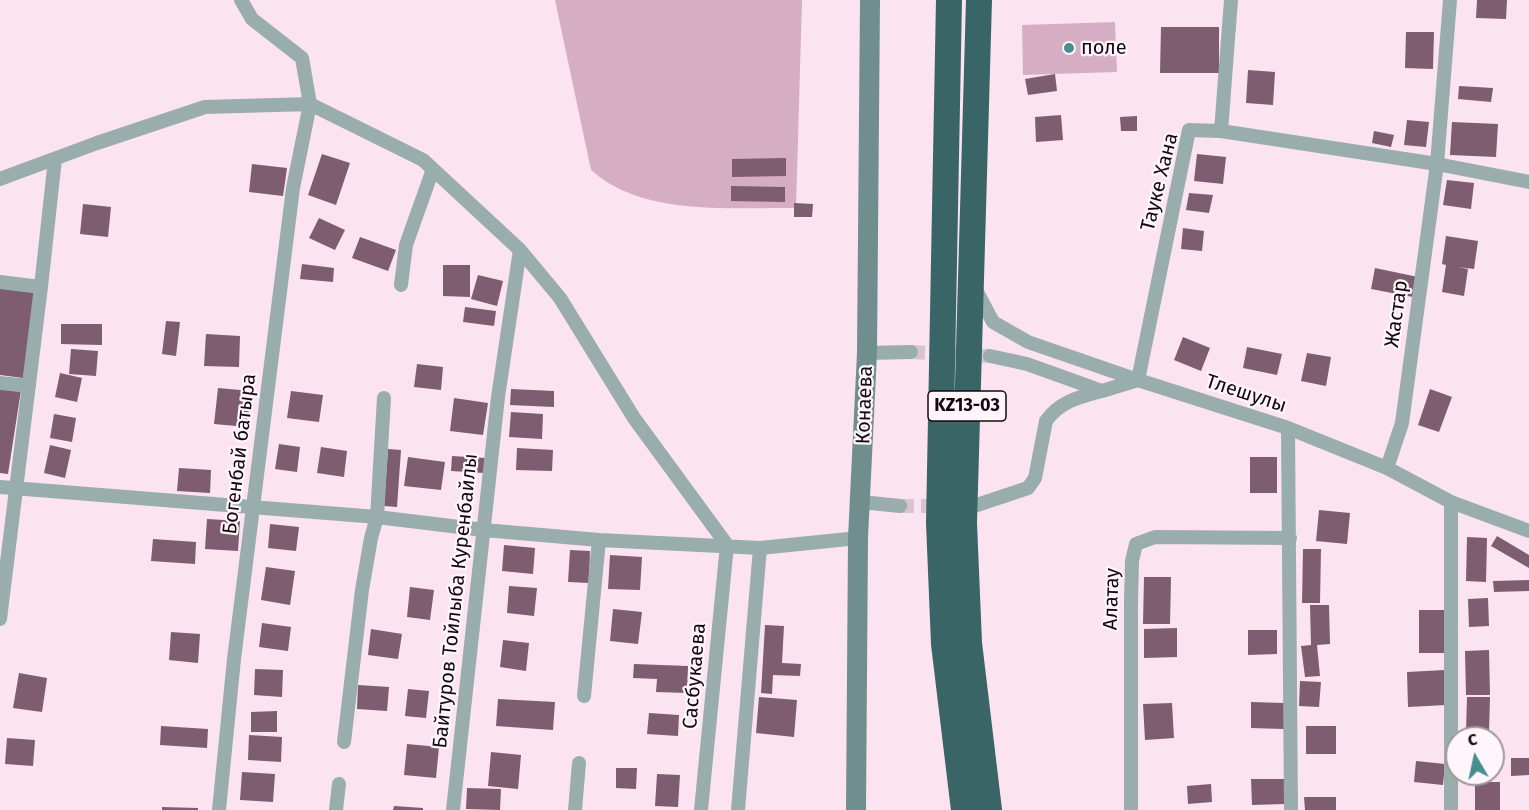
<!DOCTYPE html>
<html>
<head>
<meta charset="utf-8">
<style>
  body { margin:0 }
  #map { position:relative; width:1529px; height:810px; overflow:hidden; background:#fbe4f0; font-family:"Fira Sans",sans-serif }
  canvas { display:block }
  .north { position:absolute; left:1445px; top:726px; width:60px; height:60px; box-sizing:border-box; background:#fef6fa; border:2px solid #a0979c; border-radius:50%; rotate:351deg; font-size:16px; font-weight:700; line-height:24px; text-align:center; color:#14080f }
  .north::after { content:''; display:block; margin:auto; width:21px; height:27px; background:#468e8f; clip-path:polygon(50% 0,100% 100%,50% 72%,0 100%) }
</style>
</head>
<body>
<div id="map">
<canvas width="1529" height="810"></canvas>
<div class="north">С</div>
</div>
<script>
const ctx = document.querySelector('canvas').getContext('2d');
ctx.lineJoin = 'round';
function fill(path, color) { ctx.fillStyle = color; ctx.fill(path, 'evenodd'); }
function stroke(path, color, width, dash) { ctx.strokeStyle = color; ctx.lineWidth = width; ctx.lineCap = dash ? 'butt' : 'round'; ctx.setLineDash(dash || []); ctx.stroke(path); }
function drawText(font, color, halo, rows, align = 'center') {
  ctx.font = font + ' "Fira Sans",sans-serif'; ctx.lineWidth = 4.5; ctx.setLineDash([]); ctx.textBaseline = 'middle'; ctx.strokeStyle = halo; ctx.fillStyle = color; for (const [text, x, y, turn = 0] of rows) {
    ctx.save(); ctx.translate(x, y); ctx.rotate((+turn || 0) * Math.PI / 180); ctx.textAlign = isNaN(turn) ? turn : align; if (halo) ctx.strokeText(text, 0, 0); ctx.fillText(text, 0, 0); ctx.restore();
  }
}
fill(new Path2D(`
  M555,0h247l-6,208c-66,-1 -153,9 -205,-38z
  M1115,22l2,50 -94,3 -1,-50z`), '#d6aec4');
fill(new Path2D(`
  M1477,0h30l-1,19 -30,-1z
  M1161,27h58v46h-59z
  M1406,32h28l-1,37 -28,-1z
  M1248,70l27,2 -2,33 -27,-2z
  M1055,74l2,17 -29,4 -3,-16z
  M1459,86l34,2 -2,14 -33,-3z
  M1061,115l2,25 -27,2 -1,-25z
  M1137,116v15h-16l-1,-14z
  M1407,120l22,2 -3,25 -22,-2z
  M1452,122l46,2 -2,33 -46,-2z
  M1374,131l20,4 -3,12 -19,-4z
  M322,154l28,9 -14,42 -28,-10z
  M1197,154l29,3 -3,27 -29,-3z
  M786,158v18l-54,1v-18z
  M252,164l35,4 -4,28 -34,-4z
  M1447,180l27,3 -3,26 -28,-4z
  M731,186l54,1v15l-54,-1z
  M1189,193l24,2 -4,18 -23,-3z
  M794,203l19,1 -1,13h-18z
  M83,204l28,3 -3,30 -28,-3z
  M319,218l26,12 -10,20 -26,-12z
  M1183,228l21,3 -2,20 -21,-2z
  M1446,236l32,5 -4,28 -16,-2 10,2 -4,27 -22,-4 4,-27 -4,-1z
  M360,237l36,13 -8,21 -36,-13z
  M302,264l32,4 -1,14 -33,-3z
  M443,265h27v32l-27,-1z
  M1375,268l43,9 -5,20 -42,-8z
  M478,275l25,6 -6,25 -26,-7z
  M0,285l37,6 -14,87 -23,-3z
  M465,307l31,4 -2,15 -31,-4z
  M166,321l14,1 -4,34 -14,-2z
  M61,324h41v21l-41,-1z
  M206,334l34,2 -1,31 -35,-1z
  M1183,337l27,11 -9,23 -27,-11z
  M1247,347l35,7 -5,21 -34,-7z
  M71,349l27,2 -2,25 -27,-2z
  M1307,353l24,4 -5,29 -25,-5z
  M417,364l26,3 -2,23 -27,-3z
  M60,373l22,5 -5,24 -22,-5z
  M0,387l21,3 -13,84 -8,-1z
  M218,388l33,3 -4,36 -33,-3z
  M511,389l43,2v16l-44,-2z
  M1430,389l22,8 -13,35 -21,-7z
  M291,391l32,4 -4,27 -32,-4z
  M454,398l34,5 -5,32 -33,-4z
  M511,412l32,2 -1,25 -33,-2z
  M54,414l22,4 -4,24 -22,-4z
  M279,444l21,3 -3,25 -22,-3z
  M50,445l21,5 -6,28 -21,-5z
  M321,447l26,4 -3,26 -27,-4z
  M517,448l36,2 -1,21 -36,-1z
  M388,449l13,1 -4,57 -13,-1z
  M452,456l33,2 -1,15 -33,-2z
  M408,457l37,5 -4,28 -37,-4z
  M1250,457h27v36h-27z
  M179,468l32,2 -1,23 -33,-2z
  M1319,510l31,3 -3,31 -31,-3z
  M207,519l33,2 -2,30 -33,-2z
  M270,524l29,3 -3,24 -28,-3z
  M1497,536l32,19v13l-38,-22z
  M1467,537l20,1 -1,44 -20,-1z
  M153,539l43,3 -1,22 -44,-3z
  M504,545l31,3 -2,26 -31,-3z
  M1303,549h18l-1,54h-18z
  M570,550l20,1 -1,32 -21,-1z
  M610,555l32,2 -2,33 -32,-1z
  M266,567l29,4 -5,34 -29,-5z
  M1144,577h27l-1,47h-27z
  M1529,580v11l-35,1 -1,-11z
  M509,586l28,2 -3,28 -27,-3z
  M410,587l24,3 -4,30 -23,-3z
  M1488,598l1,28 -20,1 -1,-28z
  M1310,605h19l1,39 -13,1 3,31 -15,1 -4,-31 10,-1z
  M613,609l29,3 -4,32 -28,-3z
  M1419,610h25v43h-25z
  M262,623l29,4 -3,24 -29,-4z
  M765,625l19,1 -2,37 19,1 -1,12 -27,-1 -1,19 -11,-1z
  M1177,628v29l-33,1v-29z
  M371,629l31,5 -4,25 -30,-4z
  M1248,630h29v24l-29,1z
  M171,632l29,2 -2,29 -29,-3z
  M503,640l26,3 -3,28 -26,-4z
  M1489,650l1,45h-24l-1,-44z
  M634,664l54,2 -1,27 -31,-1 1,-13 -24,-1z
  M255,669l28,1 -1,27 -28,-2z
  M1445,670l1,35 -38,2 -1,-35z
  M19,673l28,5 -5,34 -29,-4z
  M1300,681l21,1 -2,25 -20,-1z
  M358,685l31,2 -2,24 -30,-2z
  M408,689l21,2 -3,27 -21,-2z
  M759,697l38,3 -3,37 -38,-4z
  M1467,697h23l-1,35h-23z
  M498,699l57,3 -2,28 -57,-4z
  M1251,702l33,1v26l-33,-1z
  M1172,703l2,35 -29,2 -2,-36z
  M277,711v21h-26v-20z
  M649,713l30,2 -1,21 -31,-2z
  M161,726l47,3 -1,19 -47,-3z
  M1306,726h30v28h-30z
  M1482,733v5h-15l-1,-4z
  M249,735l33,2 -1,25 -33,-2z
  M7,738l28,2 -2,26 -28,-2z
  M407,744l32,3 -3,31 -32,-3z
  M491,752l30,3 -3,34 -30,-3z
  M1511,758h18v17l-18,1z
  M1416,761l29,3 -2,21 -29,-3z
  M616,768h21l-1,21 -20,-1z
  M242,772l33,2 -2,28 -33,-2z
  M657,774l23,1 -2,32 -23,-1z
  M1251,779h34v25l-33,1z
  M1475,782h25v28h-25z
  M1211,784l1,18 -24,2 -1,-18z
  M467,788l34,1 -1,21 -34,-1z
  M1304,797h32v13h-31z
  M394,806l29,2v2h-30z
  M162,807l36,1v2h-36z`), '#7d5d6f');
stroke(new Path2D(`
  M911,352l79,4
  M900,506h45`), '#d8c3ce', 14, [14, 7]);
stroke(new Path2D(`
  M1221,131l10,-131
  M0,179l97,-36 108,-36 105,-3 113,56 97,90 -22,147 -45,413
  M520,250l40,48 74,120 93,127 -26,265
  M0,282l41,5
  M401,285l5,-40 27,-76
  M976,290l17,32 35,20 110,38 150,48 99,40 64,34 78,29
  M867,353l44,-1
  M990,356l37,8 75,27 36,-11 51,-250 32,1 216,33 92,18
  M0,383l29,3
  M1288,428l3,382
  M1387,468l15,-45 35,-259 13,-164
  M0,487l377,30 107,13 115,10 161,8 98,-10
  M861,502l39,4
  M977,505l51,-17 7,-10 11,-57c14,-20 34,-24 56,-30
  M0,619l41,-332 14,-128
  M584,696l15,-156
  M344,742l18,-152 9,-52 6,-21 7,-119
  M219,810l15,-151 59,-471 17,-84 -8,-46 -50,-39 -11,-19
  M336,810l3,-26
  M575,810l4,-47
  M738,810l22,-262
  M1131,810v-207l1,-42 4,-17 19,-7 135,1
  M1451,810v-308`), '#99adad', 14);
stroke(new Path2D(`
  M856,810l2,-272 9,-185 3,-353`), '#718e8e', 20);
stroke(new Path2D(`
  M949,0l-10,523 5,121 20,166
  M979,0l-15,523 5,120 20,167`), '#396566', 26);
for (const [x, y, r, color] of [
  [1069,48,6,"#468e8f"]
]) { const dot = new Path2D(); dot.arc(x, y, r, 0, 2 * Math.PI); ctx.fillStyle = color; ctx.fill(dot); stroke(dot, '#fef6fa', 2); }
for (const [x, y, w] of [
  [967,406,78]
]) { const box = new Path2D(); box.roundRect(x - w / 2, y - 15, w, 30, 4.5); ctx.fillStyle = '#fef6fa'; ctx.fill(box); stroke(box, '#14080f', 1.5); }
drawText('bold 18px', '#14080f', null, [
  ["KZ13-03",967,406]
]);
drawText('20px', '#14080f', '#fef6fa', [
  ["поле",1081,48]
], 'left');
drawText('20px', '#14080f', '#fef6fa', [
  ["Тауке Хана",1160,182,-76],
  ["Жастар",1397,314,-82],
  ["Тлешулы",1246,394,18],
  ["Конаева",865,405,-88],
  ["Богенбай батыра",240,454,-83],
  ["Алатау",1112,599,-88],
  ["Байтуров Тойлыба Куренбайлы",456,601,-84],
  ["Сасбукаева",695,676,-85]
]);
</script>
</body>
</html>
